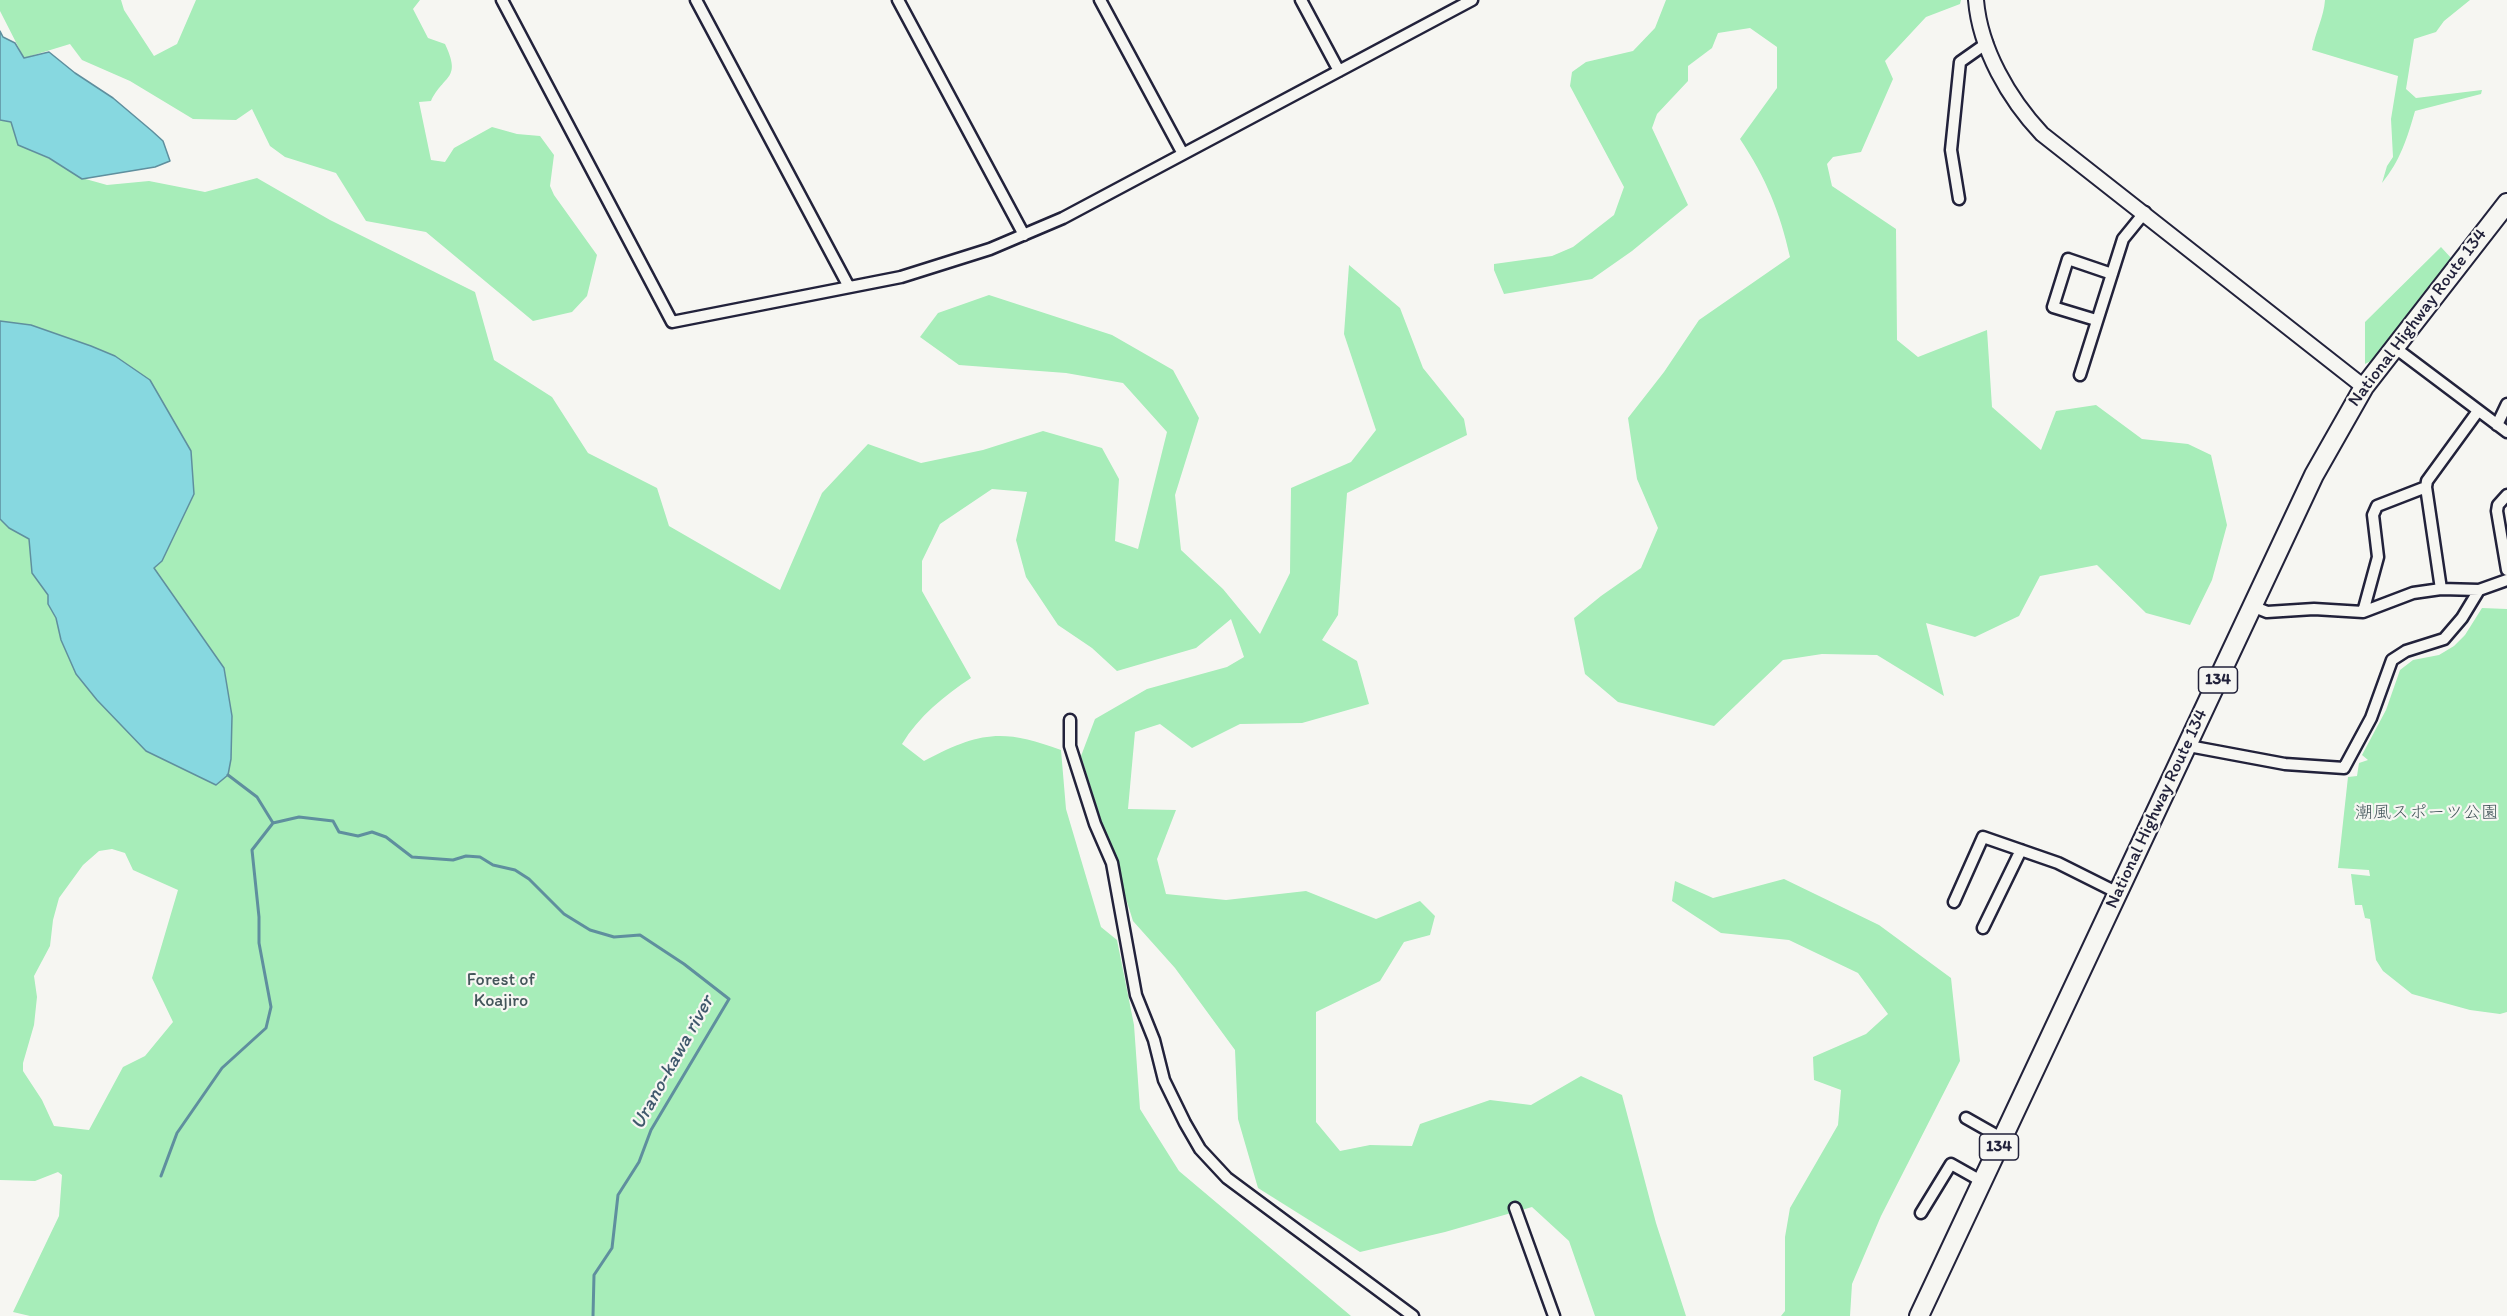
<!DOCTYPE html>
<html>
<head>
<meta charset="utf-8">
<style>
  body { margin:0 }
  canvas { display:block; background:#f6f6f2 }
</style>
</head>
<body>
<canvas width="2507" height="1316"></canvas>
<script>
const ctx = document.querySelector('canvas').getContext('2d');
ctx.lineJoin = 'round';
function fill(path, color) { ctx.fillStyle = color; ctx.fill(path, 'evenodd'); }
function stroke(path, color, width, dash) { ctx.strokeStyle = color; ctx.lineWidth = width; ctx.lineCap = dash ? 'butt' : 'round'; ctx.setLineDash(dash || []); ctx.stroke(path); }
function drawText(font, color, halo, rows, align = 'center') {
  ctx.font = font + ' Itim,"Klee One",sans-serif'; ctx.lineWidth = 4.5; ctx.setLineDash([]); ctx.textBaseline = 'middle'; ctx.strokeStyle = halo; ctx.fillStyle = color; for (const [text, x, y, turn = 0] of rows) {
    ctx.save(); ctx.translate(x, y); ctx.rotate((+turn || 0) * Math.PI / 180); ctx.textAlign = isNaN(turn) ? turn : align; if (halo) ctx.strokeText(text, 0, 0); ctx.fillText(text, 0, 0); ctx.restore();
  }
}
fill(new Path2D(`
  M0,0h121l3,10 30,46 23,-12 19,-44h224l-7,9 15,29 17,6c17,36 -1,30 -14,57l-12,1 12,58 14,2 9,-14 38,-21 25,7 23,2 14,19 -4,31 4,9 43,60 -10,41 -15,16 -39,9 -107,-89 -60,-11 -30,-48 -51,-16 -15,-11 -18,-37 -16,11 -43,-1 -63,-38 -48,-21 -12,-16 -46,14 -24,-47z
  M1666,0h295l-1,4 -34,13 -41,44 8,18 -32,73 -28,5 -6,7 5,22 64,43 1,111 21,17 69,-27 5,77 49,43 15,-39 40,-6 46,34 46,5 23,11 16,70 -15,55 -22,45 -44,-12 -49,-48 -57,11 -21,40 -44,21 -49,-14 18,73 -67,-41 -55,-1 -39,6 -69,66 -96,-24 -33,-28 -11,-56 27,-22 40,-28 17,-40 -21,-49 -9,-61 36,-46 35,-52 91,-63c-10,-45 -24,-79 -50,-118l37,-51v-41l-27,-19 -32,5 -6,15 -24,18v15l-31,33 -5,14 36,77 -56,46 -40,28 -88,15 -10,-24v-6l58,-8 21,-9 41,-32 10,-28 -54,-101 2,-14 14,-10 47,-11 22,-23z
  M2325,0h145l-26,21 -8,11 -22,7 -8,50 10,9 66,-8 -1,4 -66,17c-8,28 -15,50 -33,72l5,-17 6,-9 -2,-38 7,-43 -86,-26c3,-17 12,-33 13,-50z
  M0,120l11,2 7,23 30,13 34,20 25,7 42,-4 56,11 52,-14 73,42 145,72 19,68 58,37 36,56 69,35 12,38 111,64 42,-97 46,-49 53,19 62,-13 60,-19 59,17 17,31 -4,62 23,8 29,-117 -44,-49 -57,-10 -107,-8 -39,-28 18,-24 51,-18 123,40 61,35 26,48 -24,77 6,55 42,39 37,45 30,-61 1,-85 60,-26 25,-32 -32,-96 5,-69 51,43 23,60 41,51 3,16 -120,58 -9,122 -16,25 35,21 12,43 -67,19 -62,1 -48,24 -32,-24 -25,8 -7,77 48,1 -19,49 9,35 60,6 80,-9 70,28 44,-18 15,15 -5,19 -26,7 -24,39 -64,31v110l24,29 30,-6 42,1 8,-22 70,-24 41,5 50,-29 41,19 34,128 30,93h-91l-26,-75 -37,-34 -87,25 -85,20 -102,-64 -20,-69 -3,-69 -60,-82 -42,-47 -52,-165 14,-37 52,-30 80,-22 17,-10 -13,-38 -35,29 -79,23 -25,-23 -34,-23 -32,-48 -10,-37 11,-48 -35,-3 -52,35 -18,37v30l49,87c-27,18 -52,38 -69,66l22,17c55,-29 78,-33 137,-11l5,59 35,118 16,13 17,85 6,84 39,62 172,145h-1321l-17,-4 46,-96 3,-41 -4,-3 -23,9 -35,-1zM112,849l13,4 8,17 45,20 -26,88 21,44 -28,34 -22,11 -34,63 -35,-4 -12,-26 -19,-29v-8l11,-38 3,-28 -3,-21 16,-30 3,-26 6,-22 24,-33 16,-14z
  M2441,247l11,12 -79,101 -8,4v-42z
  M2482,608l25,1v403l-7,2 -30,-4 -58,-16 -29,-23 -7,-11 -6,-41 -5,-1 -3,-13h-7l-4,-31 19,2 -1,-6 -31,-2 10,-91 9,-1 2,-13 9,-3 -6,-5 24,-45 14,-40 13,-10 26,-5 15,-9 11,-11z
  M1784,879l95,46 72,53 9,83 -79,155 -29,68 -2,32h-69l4,-5v-74l5,-29 48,-83 3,-35 -27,-10 -1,-23 53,-23 22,-20 -30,-41 -69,-33 -68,-7 -49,-32 3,-20 38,17z`), '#a7edb9');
const water = new Path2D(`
  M0,31l3,6 12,6 9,15 25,-6 26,21 38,25 39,33 11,10 7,20 -15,6 -73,12 -33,-21 -31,-13 -7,-23 -11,-2z
  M0,321l31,4 60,21 24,10 35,24 41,71 3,43 -32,67 -8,7 70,100 8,48 -1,43 -3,16 -12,10 -70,-34 -49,-51 -21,-26 -15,-34 -5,-22 -8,-14v-9l-16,-22 -3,-34 -20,-11 -9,-9z`);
fill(water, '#87d8e0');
stroke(water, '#5f8f9e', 1.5);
stroke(new Path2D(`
  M228,775l29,22 16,26 26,-6 34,4 6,11 19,4 14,-4 14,5 26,20 41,3 13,-4 14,1 13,8 22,5 14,9 35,35 26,16 24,7 26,-2 44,29 45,35 -78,131 -12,32 -21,33 -6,53 -18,27 -1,41
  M161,1176l16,-43 45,-65 44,-40 5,-21 -12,-64v-26l-7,-67 21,-27`), '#5f8f9e', 3);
const minor = new Path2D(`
  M502,0l170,322 229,-45 89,-28 73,-31 409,-218
  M696,0l153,287
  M898,0l126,235
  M1100,0l83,154
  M1301,0l38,71
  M1959,199l-8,-49 9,-88 27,-19
  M2096,320l-43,-13 15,-48 44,15
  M2394,347l113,85
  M2080,375l43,-136 22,-27
  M2497,425l10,-21
  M2507,495l-9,10 -1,6 10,59
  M2441,589l-15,-102 1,-6 51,-70
  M2252,606l15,6 47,-3 49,3 50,-19 28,-4 38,1 28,-10
  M2363,612l15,-55 -5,-42 4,-9 49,-19
  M1070,720v26l25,78 17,39 24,132 18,45 10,40 21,43 15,26 27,29 186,138
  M2189,744l5,3 91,17 59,4 27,-50 21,-58 14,-9 38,-12 18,-21 17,-28
  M1954,902l29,-65 75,26 60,30
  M1983,928l38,-78
  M1966,1118l37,21
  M1515,1208l39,108
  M1921,1213l30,-49 32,18`);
const tertiary = new Path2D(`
  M1976,0c4,49 33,99 66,134l322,253`);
const trunk = new Path2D(`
  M1919,1316l395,-841 50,-88 143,-184`);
stroke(minor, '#22223b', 15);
stroke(tertiary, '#22223b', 18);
stroke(trunk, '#22223b', 22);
stroke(minor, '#f6f6f2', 10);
stroke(tertiary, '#f6f6f2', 14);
stroke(trunk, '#f6f6f2', 18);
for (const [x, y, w] of [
  [2218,680,39],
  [1999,1147,39]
]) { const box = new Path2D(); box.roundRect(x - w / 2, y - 13, w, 26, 4.5); ctx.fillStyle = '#f6f6f2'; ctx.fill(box); stroke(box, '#22223b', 1.5); }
drawText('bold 16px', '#22223b', null, [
  ["134",2218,680],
  ["134",1999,1147]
]);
drawText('18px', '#22223b', '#f6f6f2', [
  ["National Highway Route 134",2418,318,-53],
  ["National Highway Route 134",2157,809,-65]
]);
drawText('18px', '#43555a', '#f6f6f2', [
  ["潮風スポーツ公園",2427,813],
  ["Forest of",501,980],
  ["Koajiro",501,1001]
]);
drawText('italic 20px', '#40596d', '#f6f6f2', [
  ["Urano-kawa river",673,1063,-61]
]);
</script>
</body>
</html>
